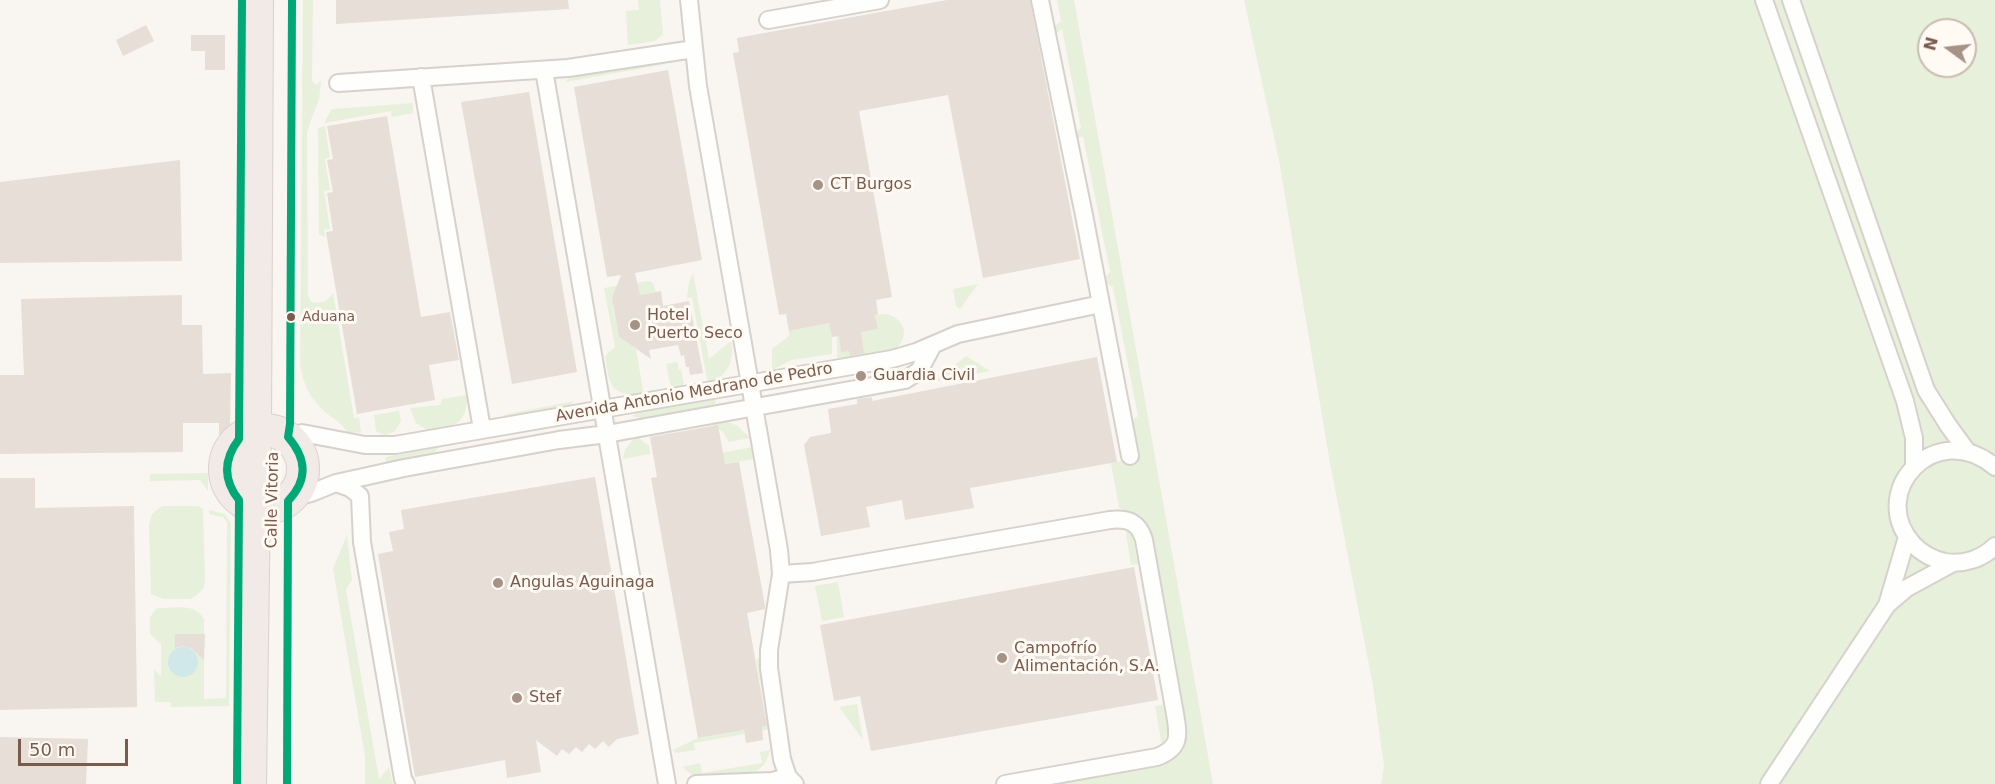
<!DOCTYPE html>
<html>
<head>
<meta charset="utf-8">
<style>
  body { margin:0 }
  #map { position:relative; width:1995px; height:784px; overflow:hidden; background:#f9f5f0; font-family:"DejaVu Sans",sans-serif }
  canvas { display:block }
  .north { position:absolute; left:1917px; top:18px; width:60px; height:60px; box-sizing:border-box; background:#fffaf3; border:2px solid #cabbb1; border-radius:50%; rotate:285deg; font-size:16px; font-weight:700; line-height:24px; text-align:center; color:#7a5c4d }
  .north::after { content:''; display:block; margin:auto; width:21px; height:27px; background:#a69286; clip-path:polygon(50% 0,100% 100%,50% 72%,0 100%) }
  .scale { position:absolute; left:18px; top:739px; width:110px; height:27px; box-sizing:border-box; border:3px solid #7a5c4d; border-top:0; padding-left:8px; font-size:18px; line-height:21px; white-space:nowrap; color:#7a5c4d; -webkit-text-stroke:4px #fffaf3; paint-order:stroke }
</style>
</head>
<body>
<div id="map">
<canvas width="1995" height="784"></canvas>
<div class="north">N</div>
<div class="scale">50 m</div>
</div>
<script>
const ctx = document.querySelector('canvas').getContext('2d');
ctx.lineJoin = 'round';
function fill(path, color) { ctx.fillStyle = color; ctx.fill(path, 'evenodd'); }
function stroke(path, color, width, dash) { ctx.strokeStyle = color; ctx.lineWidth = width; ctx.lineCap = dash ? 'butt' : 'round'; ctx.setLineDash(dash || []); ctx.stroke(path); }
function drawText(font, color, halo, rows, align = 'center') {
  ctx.font = font + ' "DejaVu Sans",sans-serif'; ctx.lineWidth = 6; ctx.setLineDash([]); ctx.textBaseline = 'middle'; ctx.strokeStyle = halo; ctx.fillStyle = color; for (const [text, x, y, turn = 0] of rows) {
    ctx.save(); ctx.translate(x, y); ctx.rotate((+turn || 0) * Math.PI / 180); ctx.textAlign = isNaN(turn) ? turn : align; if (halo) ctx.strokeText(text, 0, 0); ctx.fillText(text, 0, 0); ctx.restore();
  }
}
fill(new Path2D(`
  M303,0h10l-1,81 4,4 5,-4 -2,19 -7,17 -5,16 1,162 3,7c11,3 16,-1 22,-9l21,125 5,-1 2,16 -14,-1c-5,-8 -9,-11 -17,-16 -18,-14 -27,-30 -30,-52z
  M638,0h22l3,34 -8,7 -27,4 -2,-34 13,-1z
  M1057,0h17l139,784h-157l114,-22c14,-9 14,-21 15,-36l-35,-197 -10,-12 -21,-9 -8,-45 28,-5 -8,-37 7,-5 -25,-129 -11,-6 8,-9 -27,-136 -8,4 -1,-6 7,-6 -19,-99 -8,6 -2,-7 9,-7z
  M1244,0h751v784h-614l3,-18 -11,-80 -43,-223 -51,-303zM1929,30h36v36h-36z
  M656,62l10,2 -101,18 5,-5z
  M413,103v10l-21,4 -1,-6 -67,12 7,-13 3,-1z
  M325,126l5,31 -5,2 5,31 -6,1 6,38 -6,1 1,7 -6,-3 -1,-106z
  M693,273l16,86 22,-18c5,19 -5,36 -23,44l-16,-88 -5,1 2,-15z
  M648,281l5,2 3,9 -16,3h-26l-2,3 2,3 -1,6 6,30 17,12 8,47c-33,0 -35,-11 -39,-40l10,-9 -11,-59z
  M978,284l-18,25 -4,-3 -3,-17z
  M886,314c20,5 24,23 8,37l-51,10 -6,-4v-21l41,-7 -3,-14z
  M829,323l3,14v17l-41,6 -19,10v-21l17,-13v-5z
  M966,356l24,15 -56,11z
  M677,362l2,8 2,-1 3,16 -13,2 -5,-23z
  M467,395c1,29 -15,33 -39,36l-12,-8 -6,-15 30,-3 2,-6z
  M705,396l11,5 -1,3 -7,6 -59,10 -17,-4 15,-10z
  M574,401c-12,13 -48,13 -66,16l-5,-2z
  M399,411l2,10 -6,10 -10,4 -9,-4 -2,-16z
  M723,420l15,6 12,12 -21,4 -6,-10 -12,-8 -1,-2z
  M634,438h5l10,8 1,8 -27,5 2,-9z
  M439,447l-6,8 -46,8 -2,-3 1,-3z
  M752,447l3,12 -37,6 -1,-11z
  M208,473v18l-8,-11 -50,1v-7z
  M162,506h36l5,3 2,73 -2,7 -6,6 -7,4h-27l-12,-5 -2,-69 3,-11z
  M209,510l16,4 6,9 -2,183 -58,1v-5h-16l-1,-32 7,6v-32l-11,-10v-17l6,-8 4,-1c16,0 35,-5 44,11v80l22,-1 1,-175 -4,-6 -14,-3z
  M1125,526l7,8 6,30 -7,1z
  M347,535l5,45 -6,10 33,189 10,-12 4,17h-28v-28l-32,-187z
  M838,582l6,35 -22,4 -7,-35z
  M761,658l10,71 -77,14 1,7 -19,3 -3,-3 25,-12 70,-12 -12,-67z
  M857,704l6,36 -24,-33z
  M1163,705l5,26 -6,15 -7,-40z
  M770,750c-5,26 -27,26 -48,26 -9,0 -20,2 -29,-1 -4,-2 -8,-6 -11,-8l18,-4 2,10 60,-10 -2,-11z`), '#e7f0db');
fill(new Path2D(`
  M168 662a15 15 0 1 1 30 0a15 15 0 1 1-30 0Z`), '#d0e8ea');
fill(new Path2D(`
  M336,0h232l1,9 -233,15z
  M947,0h83l50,259 -97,19 -35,-183 -89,16 33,186 -16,3 2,14 -3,1 3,14 -17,3 3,21 -14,3 -1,-5 -8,1 -2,-16 -7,1 -3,-14 -40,8 -3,-17 -7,1 -46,-262 6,-1 -2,-14z
  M146,25l8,16 -31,15 -7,-16z
  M191,35h34v35h-20v-19h-14z
  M668,70l34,190 -67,13 5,22 21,-4 2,15 26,-5 14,72 -13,2 -1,-8h-3l-2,-12 -3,1 -3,-11 -29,5 2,9 -32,-22 -7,-39 9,-23 -14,2 -33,-190z
  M529,92l48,280 -65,12 -51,-282z
  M387,116l34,201 29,-5 9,48 -30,5 6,35 -78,14 -31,-182 7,-1 -6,-38 6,-1 -6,-32 6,-1 -6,-33z
  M180,160l2,101 -182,2v-81z
  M182,295v30h20l1,49 28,-1 -1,51 -11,12v-13h-36v29l-183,2v-79h24l-3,-76z
  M1097,357l20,105 -147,26 4,20 -69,12 -3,-20 -36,7 4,20 -49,9 -17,-91 6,-8 21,-4 -3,-24 29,-5v-5l15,-2v4z
  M718,425l7,39 14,-2 26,144v3l-18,4 20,113 -5,1 1,13 -17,3 -2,-13 -46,8 -47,-260 6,-1 -7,-40z
  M595,477l44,257 -22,5 -8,8 -6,-6 -8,8 -6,-5 -7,8 -6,-5 -7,7 -7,-5 -5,7 -21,-16 5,32 -34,6 -2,-18 -90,17 -37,-223 15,-3 -4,-19 15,-3 -3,-19z
  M0,478h35v30l99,-2 3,201 -137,3z
  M1134,567l24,133 -287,51 -11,-55 -26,5 -14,-76z
  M175,634h30l-1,26 -13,-12 -9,-2 -7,2z
  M0,737l88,2 -2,45h-86z`), '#e6ded7');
const street = new Path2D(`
  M689,0l9,86 81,464 2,24 -12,76v18l13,91 6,18 7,7
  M1040,0l44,215 46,241
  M1764,0l141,401 9,37v29
  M1791,0l135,390 22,35 19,26
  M768,20l112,-20
  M544,70l123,714
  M421,77l61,352
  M338,83l230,-15 126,-19
  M288,437l14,-4 63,12h30l497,-86 24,-7 42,-18 143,-30
  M1995,467c-59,-50 -129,25 -82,77 9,10 19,15 32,18 18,3 37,-3 50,-16
  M336,483l14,5 10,8 2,46 41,237 3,5
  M291,498l20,-5 25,-10 68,-15 155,-28 48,-6 298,-54 14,-9 14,-26
  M781,574l31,-2 298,-52c18,-2 29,2 34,20l31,174c4,23 5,34 -18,43l-152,27
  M1887,605l20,-68
  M696,784l76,-3 16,-4
  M1769,784l118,-179 20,-17 46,-25`);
const highway = new Path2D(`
  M225 469a39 39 0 1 1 78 0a39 39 0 1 1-78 0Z
  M250,784l5,-353 2,-431`);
stroke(street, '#d7d1cb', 20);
stroke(highway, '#dad1cc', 34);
stroke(street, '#fefefd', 16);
stroke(highway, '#f2eae7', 32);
stroke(new Path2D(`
  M237,784l2,-284c-16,-20 -16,-40 0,-61l3,-439
  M287,784l1,-283c20,-21 19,-42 0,-64l2,-13 2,-424`), '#00a876', 8);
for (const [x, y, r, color] of [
  [818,185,6,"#a69286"],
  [291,317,5,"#7a5c4d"],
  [635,325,6,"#a69286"],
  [861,376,6,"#a69286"],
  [498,583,6,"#a69286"],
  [1002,658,6,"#a69286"],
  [517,698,6,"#a69286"]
]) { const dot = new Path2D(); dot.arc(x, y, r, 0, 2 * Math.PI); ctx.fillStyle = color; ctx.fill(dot); stroke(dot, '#fffaf3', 2); }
drawText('14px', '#7a5c4d', '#fffaf3', [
  ["Aduana",302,317]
], 'left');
drawText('16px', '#7a5c4d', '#fffaf3', [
  ["CT Burgos",830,185],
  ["Hotel",647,316],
  ["Puerto Seco",647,334],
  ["Guardia Civil",873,376],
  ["Angulas Aguinaga",510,583],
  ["Campofrío",1014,649],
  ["Alimentación, S.A.",1014,667],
  ["Stef",529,698]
], 'left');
drawText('16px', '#7a5c4d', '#fffaf3', [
  ["Avenida Antonio Medrano de Pedro",694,393,-10],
  ["Calle Vitoria",273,500,-89]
]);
</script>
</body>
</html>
